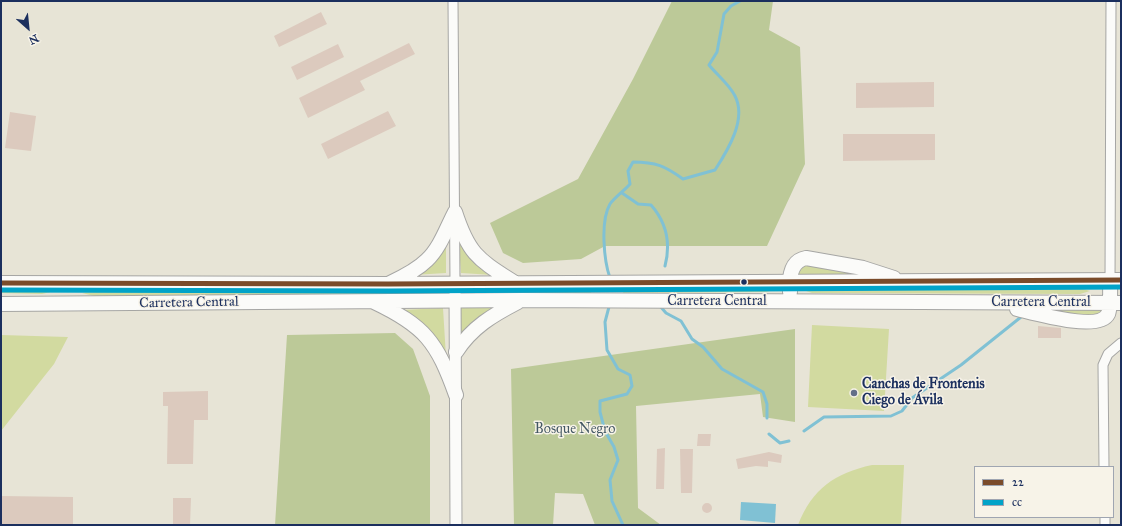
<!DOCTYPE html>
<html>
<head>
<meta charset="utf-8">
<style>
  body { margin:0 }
  #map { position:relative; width:1122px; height:526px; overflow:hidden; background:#e7e4d6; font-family:"IM FELL Great Primer",serif }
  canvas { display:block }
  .frame { position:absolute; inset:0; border:2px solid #1b2f5e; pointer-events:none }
  .legend { position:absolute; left:974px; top:466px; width:140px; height:52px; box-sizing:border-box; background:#f7f3e8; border:1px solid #9fa5b1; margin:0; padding:5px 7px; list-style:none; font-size:12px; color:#1b2f5e }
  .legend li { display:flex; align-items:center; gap:8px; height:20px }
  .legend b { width:20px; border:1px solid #9fa5b1 }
  .north { position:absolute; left:8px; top:8px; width:40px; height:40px; -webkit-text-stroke:3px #f7f3e8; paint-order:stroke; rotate:153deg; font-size:11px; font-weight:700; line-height:16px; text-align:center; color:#1b2f5e }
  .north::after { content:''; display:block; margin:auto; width:14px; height:18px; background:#1b2f5e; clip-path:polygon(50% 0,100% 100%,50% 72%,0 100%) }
</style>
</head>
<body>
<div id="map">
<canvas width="1122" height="526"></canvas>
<div class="frame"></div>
<ul class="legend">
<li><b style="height:5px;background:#7a4b2a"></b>22</li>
<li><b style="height:5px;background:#01a3c8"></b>cc</li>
</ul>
<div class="north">N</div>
</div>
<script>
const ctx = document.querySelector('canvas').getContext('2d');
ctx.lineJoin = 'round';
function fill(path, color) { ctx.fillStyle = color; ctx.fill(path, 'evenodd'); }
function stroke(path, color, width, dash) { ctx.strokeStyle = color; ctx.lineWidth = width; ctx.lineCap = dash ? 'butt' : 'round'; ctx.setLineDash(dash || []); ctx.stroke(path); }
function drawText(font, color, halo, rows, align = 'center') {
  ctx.font = font + ' "IM FELL Great Primer",serif'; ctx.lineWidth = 3; ctx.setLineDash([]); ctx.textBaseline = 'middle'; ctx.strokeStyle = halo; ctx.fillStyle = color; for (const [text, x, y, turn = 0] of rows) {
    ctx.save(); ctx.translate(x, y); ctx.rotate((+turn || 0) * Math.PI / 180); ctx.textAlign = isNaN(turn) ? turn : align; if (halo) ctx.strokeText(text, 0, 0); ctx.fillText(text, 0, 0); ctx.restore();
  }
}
fill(new Path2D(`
  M458,235l35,40 -32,-2z
  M446,241v32l-33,2z
  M802,264l65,10h-71z
  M624,288l146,1 3,1 -7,2 -143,1z
  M812,288h268l10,3 -10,3 -268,-1 -6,-2z
  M591,289v5h-73z
  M1,290l54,1 -13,3 -41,-1z
  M420,290l8,2 -8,3 -326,1 -12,-3 13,-1z
  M497,306l-37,30 1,-29z
  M1100,306l3,5 -7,8 -64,-11z
  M443,308l3,49 -45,-47z
  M812,325l77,4 -5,82 -76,-4z
  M1,335l67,2 -14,27 -53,67z
  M872,465h32l-3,60h-103c14,-36 37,-52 74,-60z`), '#d2daa0');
fill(new Path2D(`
  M672,1h101l-4,29 31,17 5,117 -38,82h-162l-24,13 -58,4 -20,-10 -13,-30 88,-44 55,-100z
  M795,329v93l-32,-5 -3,-23 -124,12 2,102 23,17h-66l-12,-31 -28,-1 -2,32h-39l-3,-156z
  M395,333l18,16 17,47v129h-155l12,-190z`), '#bcc998');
fill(new Path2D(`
  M741,502l35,2 -1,19 -35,-3z`), '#80c1d4');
stroke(new Path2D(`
  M622,193l16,11 13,1c15,17 20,38 14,61
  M610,278c-6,-17 -10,-57 0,-74 5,-7 14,-13 20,-20l-2,-13 5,-9c23,0 32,4 50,17l32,-9c13,-20 32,-51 20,-74 -6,-12 -18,-21 -26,-31l8,-13 7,-38 7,-8 9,-5
  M610,303l-5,19 2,28 11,19 12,6 2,11 -5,8 -27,7v11l5,19 9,16 4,13 -8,20 2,21 11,24
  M660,306l6,7 15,8 11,18 11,8 19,22 41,23 4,12v14
  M804,431l20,-14 67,-1 11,-5 10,-13 49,-33 60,-48
  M769,434l11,9 9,-2`), '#80c1d4', 3);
fill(new Path2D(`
  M321,12l6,12 -48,23 -5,-11z
  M409,43l6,11 -55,27 5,9 -57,28 -9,-20z
  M338,44l6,13 -47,23 -6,-13z
  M934,82v25l-78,1v-25z
  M388,111l8,15 -68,33 -7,-15z
  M10,112l26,4 -5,35 -26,-3z
  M843,134h92v26l-92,1z
  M1038,326l23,2v10h-23z
  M208,391v29h-14l-1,44h-26l1,-58h-5v-14z
  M698,434h13l-1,12h-13z
  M665,448l-1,41h-8l1,-40z
  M680,449h13l-1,44h-11z
  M769,452l13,3 -1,8 -13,-2v6l-12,-1 -18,3 -2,-10z
  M1,496l72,1v28h-72z
  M173,498h18l-1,27h-17z
  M702 508a5 5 0 1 1 10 0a5 5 0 1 1-10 0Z`), '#dccabe');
const minor = new Path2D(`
  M453,1l2,282
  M1110,280l1,-279
  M1104,467l-1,-102 5,-11 13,-11
  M1105,517v8`);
const tertiary = new Path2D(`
  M455,283l1,242`);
const trunk = new Path2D(`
  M455,212c14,43 23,47 60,71
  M1,283l387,1 733,-4
  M390,283c13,-6 27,-13 37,-23 13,-12 20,-33 28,-48
  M790,292c-1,-13 0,-31 16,-34l57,10 31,10
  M374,302c51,24 63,40 82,93
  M1,304l521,-4 599,3
  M1017,309c17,4 82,23 91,5 3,-6 2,-26 2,-34
  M456,352c16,-25 37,-37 62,-50`);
stroke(minor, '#a6a6a4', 11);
stroke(tertiary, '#a6a6a4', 13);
stroke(trunk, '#a6a6a4', 16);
stroke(minor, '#fbfbf9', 9);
stroke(tertiary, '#fbfbf9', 11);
stroke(trunk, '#fbfbf9', 14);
stroke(new Path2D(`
  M1,283l387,1 733,-4`), '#7a4b2a', 5);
stroke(new Path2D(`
  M1,290l387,1 733,-4`), '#01a3c8', 5);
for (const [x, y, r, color] of [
  [744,282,3.5,"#1b2f5e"],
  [854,393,4,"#626e88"]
]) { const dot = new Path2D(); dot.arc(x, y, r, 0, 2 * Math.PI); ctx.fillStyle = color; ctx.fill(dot); stroke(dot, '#f7f3e8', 1.5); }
drawText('14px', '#1b2f5e', '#f7f3e8', [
  ["Carretera Central",717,302],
  ["Carretera Central",189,303,-1],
  ["Carretera Central",1041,303]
]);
drawText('bold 14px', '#1b2f5e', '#f7f3e8', [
  ["Canchas de Frontenis",862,385],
  ["Ciego de Ávila",862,401]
], 'left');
drawText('14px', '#445864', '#f7f3e8', [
  ["Bosque Negro",575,430]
]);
</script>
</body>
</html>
